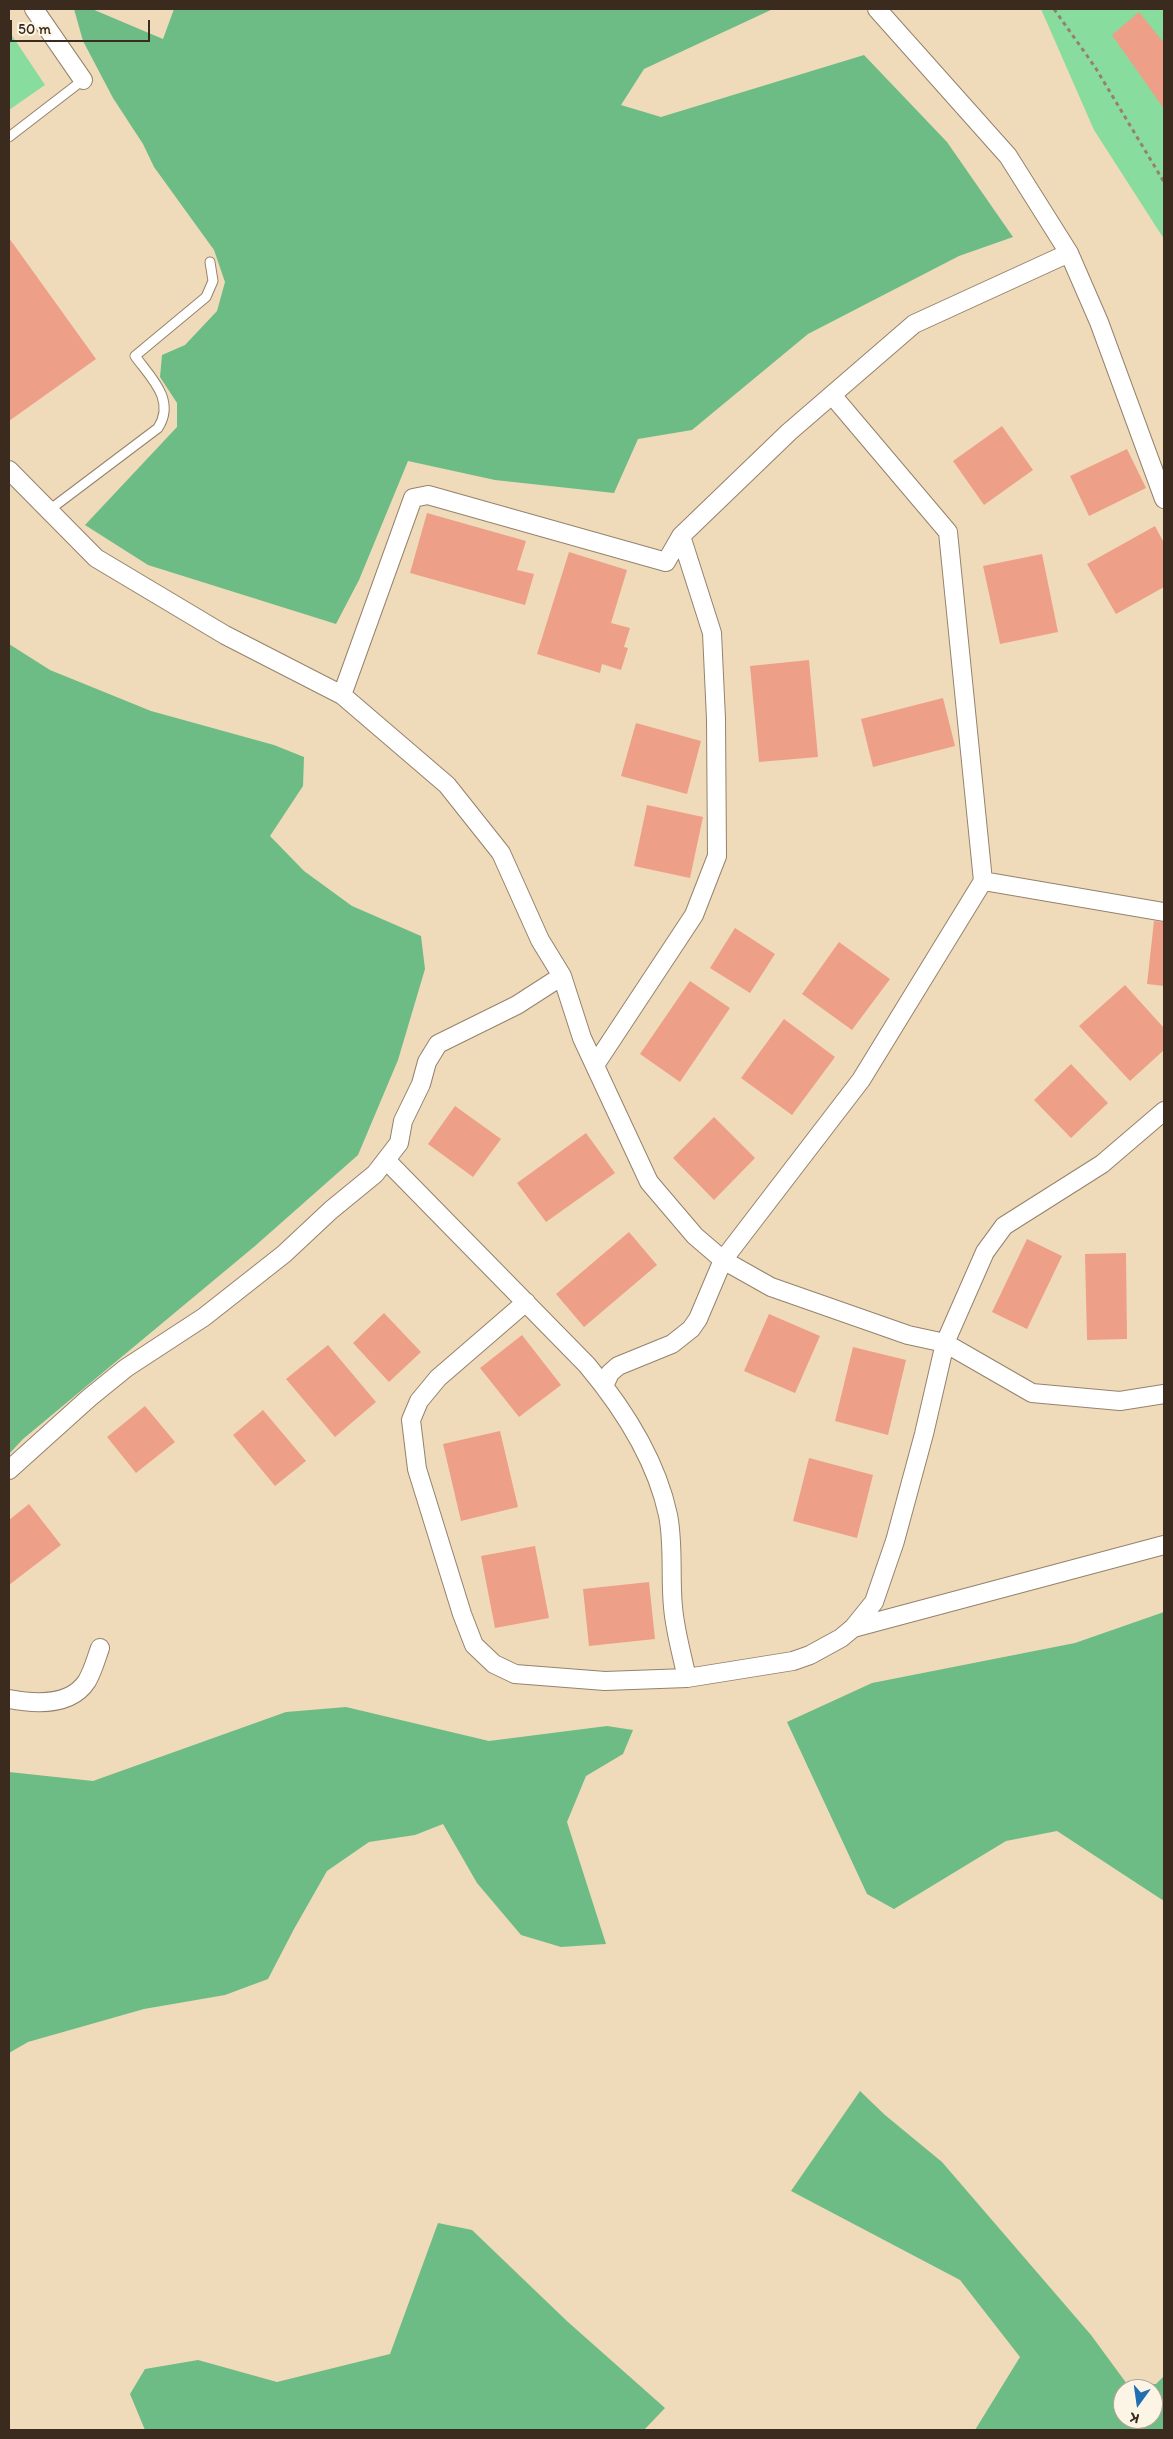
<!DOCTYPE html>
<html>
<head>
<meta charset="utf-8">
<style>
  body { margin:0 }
  #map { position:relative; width:1173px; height:2439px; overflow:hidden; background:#efdbba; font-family:Itim,sans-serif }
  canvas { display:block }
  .frame { position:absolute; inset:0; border:10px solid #3b2a1e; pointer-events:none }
  .north { position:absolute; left:1113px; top:2379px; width:50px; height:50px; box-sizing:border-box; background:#fcf5e5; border:1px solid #afa495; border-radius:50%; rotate:194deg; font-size:14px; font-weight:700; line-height:20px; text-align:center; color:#3b2a1e }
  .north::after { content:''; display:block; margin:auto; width:18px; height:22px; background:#1f6fb2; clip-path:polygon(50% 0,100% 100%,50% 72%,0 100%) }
  .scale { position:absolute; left:10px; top:20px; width:140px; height:22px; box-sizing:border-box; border:2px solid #3b2a1e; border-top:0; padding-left:6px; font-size:15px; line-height:18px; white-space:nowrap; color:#3b2a1e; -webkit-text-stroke:4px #fcf5e5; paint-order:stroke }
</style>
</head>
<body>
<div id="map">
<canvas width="1173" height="2439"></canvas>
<div class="frame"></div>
<div class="north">K</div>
<div class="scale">50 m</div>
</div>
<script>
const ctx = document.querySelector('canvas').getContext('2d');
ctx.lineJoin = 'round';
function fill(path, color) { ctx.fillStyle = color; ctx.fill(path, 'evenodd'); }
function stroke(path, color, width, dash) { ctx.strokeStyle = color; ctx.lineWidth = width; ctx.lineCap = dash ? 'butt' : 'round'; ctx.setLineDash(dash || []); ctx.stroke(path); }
fill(new Path2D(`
  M1041,9h123v230l-70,-109z
  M9,31l36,54 -36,25z`), '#87dc9e');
fill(new Path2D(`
  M74,9h18l71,30 11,-30h599l-129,60 -23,36 40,12 203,-62 83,87 66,95 -54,19 -151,78 -116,96 -54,9 -24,54 -119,-13 -87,-19 -49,119 -23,44 -188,-59 -63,-40 92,-98v-24l-17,-26 2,-22 23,-10 32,-34 8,-29 -11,-32 -60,-83 -11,-23 -30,-46 -30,-57z
  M9,644l41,26 101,41 123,34 30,12 -1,29 -33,50 34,35 48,35 69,30 4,33 -27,91 -40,95 -103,91 -232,193 -14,15z
  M1164,1612v289l-107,-70 -51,10 -112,68 -27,-15 -80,-172 85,-39 203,-40z
  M346,1707l143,34 118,-15 26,4 -10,24 -37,22 -19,46 39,122 -45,3 -40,-12 -44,-52 -34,-59 -28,11 -46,7 -42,29 -33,58 -26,50 -43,16 -81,14 -116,33 -19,11v-281l84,9 193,-69z
  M860,2091l25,24 57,47 149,173 36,49h29l8,-8v54h-189l45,-73 -60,-77 -169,-89zM1123,2389h30v30h-30z
  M438,2223l34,7 96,92 97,86 -21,22h-499l-15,-36 15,-25 53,-9 79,22 113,-28z`), '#6dbc85');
fill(new Path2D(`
  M1139,12l25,31v66l-52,-74z
  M9,238l87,121 -87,62z
  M1002,426l31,44 -49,35 -31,-44z
  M1127,449l19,39 -57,28 -19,-40z
  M427,513l99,28 -9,29 17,4 -9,31 -115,-32z
  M1155,526l9,17v44l-48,27 -29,-50z
  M569,552l58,18 -16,53 19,5 -6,19 4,1 -7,22 -19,-6 -2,9 -63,-19z
  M1042,554l16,78 -58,12 -17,-78z
  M809,660l9,97 -59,5 -9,-96z
  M943,698l12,48 -82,21 -12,-48z
  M636,723l65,18 -14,53 -66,-18z
  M647,805l56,12 -13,61 -56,-12z
  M1154,921l10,1v64l-17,-2z
  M735,928l40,26 -25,39 -40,-25z
  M839,942l51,37 -38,51 -50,-36z
  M690,981l40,27 -50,74 -40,-28z
  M1125,985l39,43v22l-34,31 -51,-55z
  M784,1019l51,38 -43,58 -51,-37z
  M1071,1064l37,39 -37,35 -37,-38z
  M455,1106l46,33 -28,38 -45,-33z
  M714,1117l41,41 -41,42 -41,-42z
  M586,1133l29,40 -69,49 -29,-39z
  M629,1232l28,33 -73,62 -28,-33z
  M1027,1239l35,17 -35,73 -35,-17z
  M1126,1253l1,86 -40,1 -2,-86z
  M384,1313l37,39 -32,30 -36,-39z
  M769,1314l51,22 -25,57 -51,-22z
  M522,1335l39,50 -42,32 -39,-49z
  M328,1345l48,57 -41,35 -49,-58z
  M853,1347l53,13 -18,75 -53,-14z
  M145,1406l30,36 -39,31 -29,-36z
  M263,1410l43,51 -31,25 -42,-51z
  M500,1431l18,76 -57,14 -18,-77z
  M809,1458l64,17 -16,63 -64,-17z
  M29,1504l32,41 -52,40v-65z
  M535,1546l14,72 -54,10 -14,-72z
  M649,1582l6,57 -66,7 -6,-57z`), '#ee9f88');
const lane = new Path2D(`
  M9,137l74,-57
  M48,511l110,-83c18,-28 -7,-50 -23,-72l71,-59 7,-16 -3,-19`);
const street = new Path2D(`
  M34,9l49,71
  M877,9l131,147 61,97 30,69 65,177
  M9,470l87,88 129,77 117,60 105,90 54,68 39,87 22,36 20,62 67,144 46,54 28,24 48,27 137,48 37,8 87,50 88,8 44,-7
  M342,695l71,-197 15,-3 238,67 15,-26 108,-104 125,-108 155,-71
  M983,881l181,31
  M595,1065l99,-150 23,-59 -1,-137 -4,-86 -31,-97
  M387,1161l200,204c36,43 69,94 81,150 6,30 2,62 5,92 2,24 9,48 14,71
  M526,1302l-88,76 -19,23 -8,19 6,49 45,145 12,31 20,19 21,10 90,7 82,-3 106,-17 17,-6 31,-17 12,-10 21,-26 21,-61 29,-107 21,-91 40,-91 19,-26 98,-62 62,-53
  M604,1386l6,-13 8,-7 54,-22 19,-15 7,-10 25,-59 138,-180 122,-199 -35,-349 -116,-137
  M9,1470l80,-72 37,-30 78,-51 80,-63 47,-44 44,-36 24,-31 4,-22 18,-37 6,-22 11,-18 79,-39 45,-29
  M853,1628l311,-83
  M9,1699c26,5 62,7 78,-18 6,-10 9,-22 13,-33`);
stroke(lane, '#95826c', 11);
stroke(street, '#95826c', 20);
stroke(new Path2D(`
  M1054,9l41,58 69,115`), '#95826c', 3, [4, 4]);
stroke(lane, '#fff', 9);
stroke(street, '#fff', 18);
</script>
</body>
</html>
